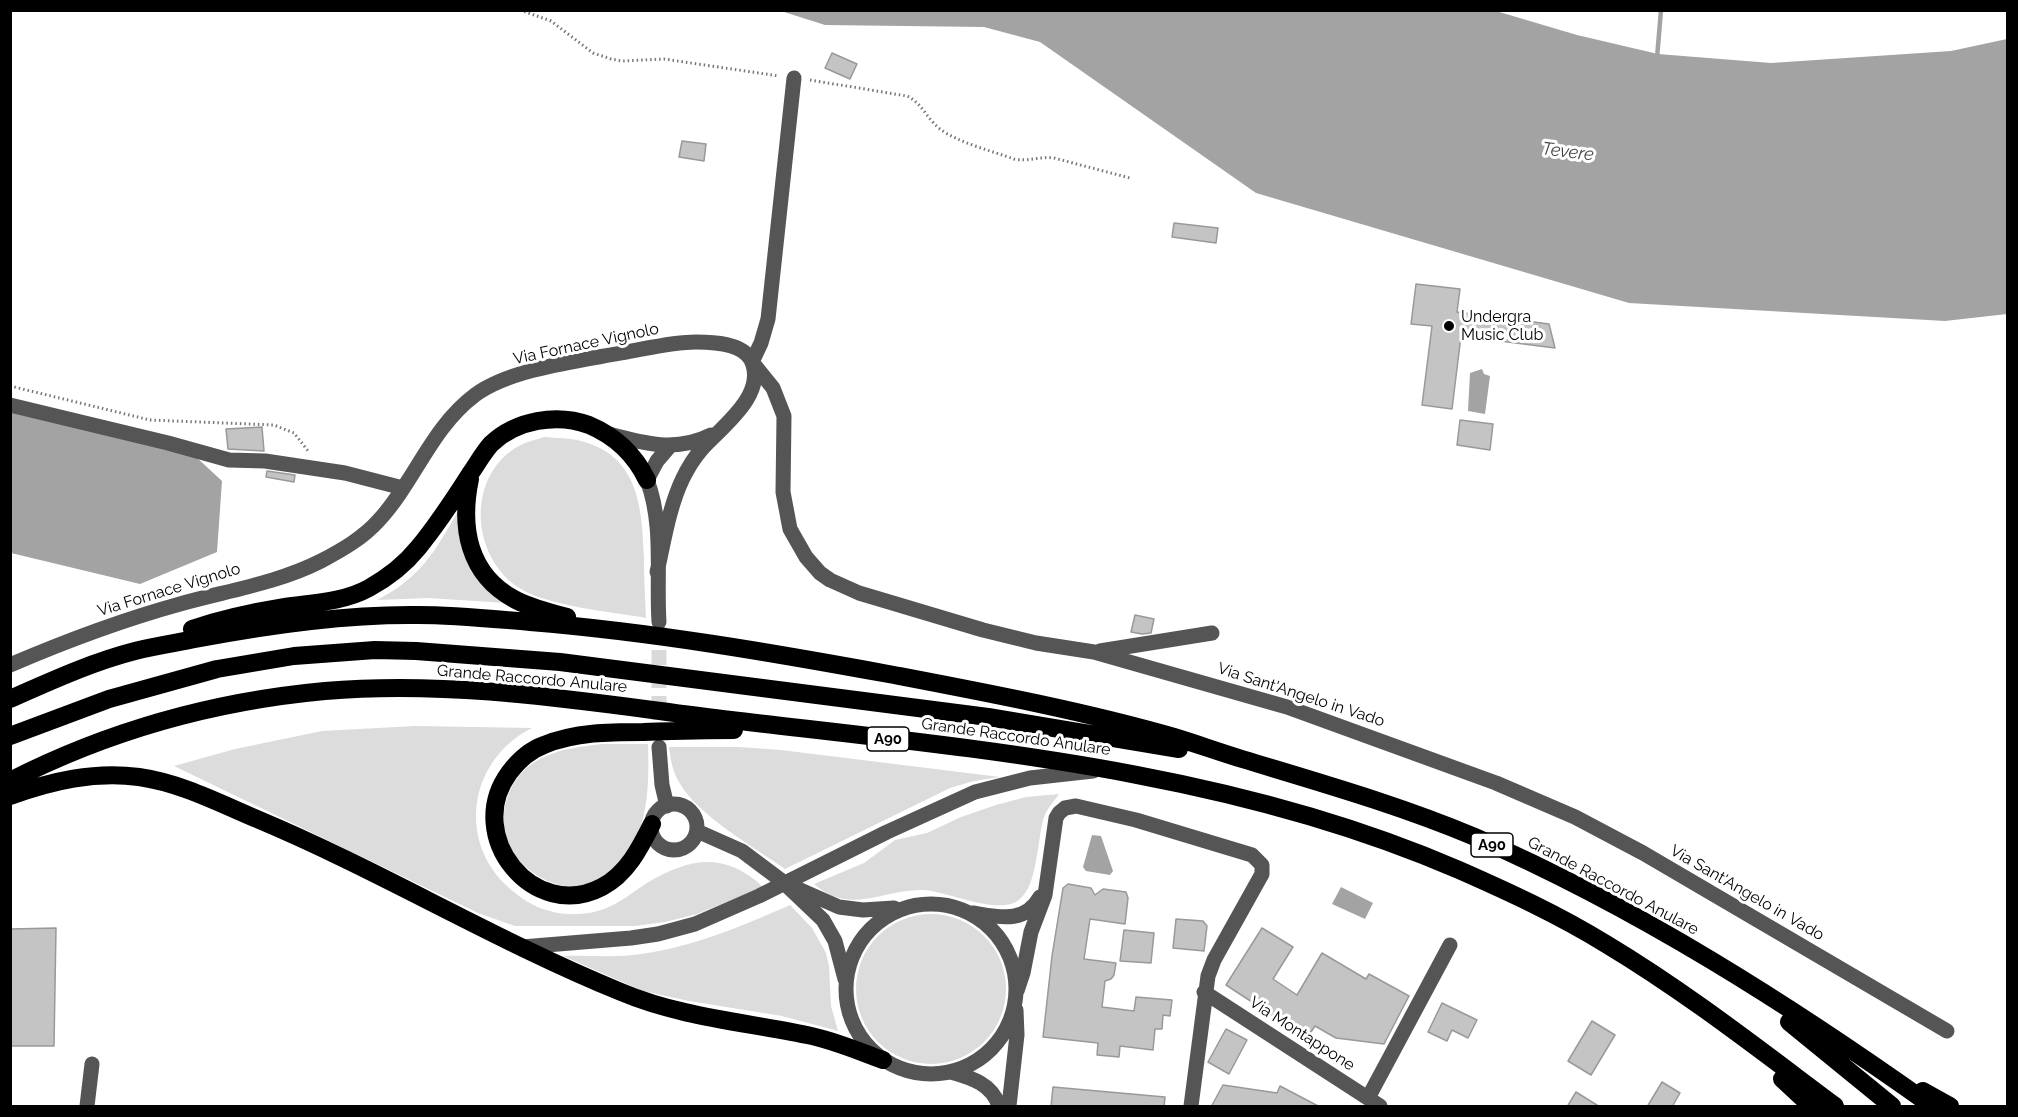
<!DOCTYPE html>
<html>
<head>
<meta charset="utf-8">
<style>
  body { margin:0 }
  #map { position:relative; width:2018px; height:1117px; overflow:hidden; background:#fff; font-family:Raleway,sans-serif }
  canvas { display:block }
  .frame { position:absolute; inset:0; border:12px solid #000; pointer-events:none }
</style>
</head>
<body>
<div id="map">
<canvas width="2018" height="1117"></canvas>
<div class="frame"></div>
</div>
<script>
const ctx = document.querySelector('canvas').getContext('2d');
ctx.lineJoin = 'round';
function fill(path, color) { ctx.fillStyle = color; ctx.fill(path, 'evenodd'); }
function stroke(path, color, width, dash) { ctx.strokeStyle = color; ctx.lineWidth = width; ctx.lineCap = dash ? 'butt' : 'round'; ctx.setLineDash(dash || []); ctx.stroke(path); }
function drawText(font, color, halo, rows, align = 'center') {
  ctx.font = font + ' Raleway,sans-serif'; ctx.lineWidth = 6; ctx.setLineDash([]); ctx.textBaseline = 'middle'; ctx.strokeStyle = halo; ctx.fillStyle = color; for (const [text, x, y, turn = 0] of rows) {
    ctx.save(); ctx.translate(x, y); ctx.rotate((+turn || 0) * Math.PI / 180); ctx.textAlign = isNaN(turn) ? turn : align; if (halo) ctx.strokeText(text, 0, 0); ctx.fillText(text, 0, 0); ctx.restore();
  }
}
fill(new Path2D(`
  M544,437c12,1 26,1 37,4 58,15 61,67 63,116 0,20 1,41 2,61 -33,-6 -98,-12 -125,-29 -47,-28 -56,-104 -10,-138 10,-8 21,-10 33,-14z
  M458,511l1,24 3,10 44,58 -78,-5 -51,2c43,-22 58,-48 81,-89z
  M415,726l117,2c-62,31 -76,111 -24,159 11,10 27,21 42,24 17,5 38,4 54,-2 16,-6 29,-17 43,-26 42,-25 77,-32 116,4l-66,27 -32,8 -30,4h-120l-37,-13 -304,-147 61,-17 87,-18z
  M603,744h45c1,34 1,72 -16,103 -3,5 -8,10 -12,14 -4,4 -7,10 -12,14 -35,29 -91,0 -103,-39 -4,-13 -1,-29 3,-41 16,-41 56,-47 95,-51z
  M669,747h70l42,3 219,27 -26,4 -24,7 -165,81c-31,-22 -88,-54 -106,-87 -7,-11 -8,-23 -10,-35z
  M1059,794c-5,7 -12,15 -15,23 -7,22 -6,67 -24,82 -20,18 -72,-8 -97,-9 -40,-1 -73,26 -109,-6l50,-21 31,-23 32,-7 34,-16 35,-12 30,-8z
  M790,905l22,23 14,25 3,13 2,40 7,25 -56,-15 -93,-15 -46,-10 -80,-35c25,-1 53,2 78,-2 52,-7 101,-28 149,-49z
  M856 989a75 75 0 1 1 150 0a75 75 0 1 1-150 0Z`), '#dcdcdc');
fill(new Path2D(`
  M781,11h715l81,24 81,19 113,9 180,-12 56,-12v275l-62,7 -316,-18 -373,-110 -216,-151 -56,-15 -159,-2z
  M1482,369l2,5 6,2 -5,38 -17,-3 2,-38z
  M11,411l184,45 27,25 -5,71 -77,32 -129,-31z
  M1092,835l9,1 12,35 -3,4 -24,-4 -3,-4z
  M1341,887l32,16 -8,16 -33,-15z`), '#a3a3a3');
stroke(new Path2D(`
  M1657,58l4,-48`), '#a3a3a3', 4.5);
const building = new Path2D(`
  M832,53l25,11 -7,15 -25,-11z
  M682,141l24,3 -2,17 -25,-4z
  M1174,223l44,5 -2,15 -44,-6z
  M1416,284l44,5 -3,23 92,12 6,24 -94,-12 -9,73 -30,-4 10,-79 -21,-2z
  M1460,420l33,4 -3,26 -33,-5z
  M262,427l2,24 -36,-2 -2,-20z
  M267,471l28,4 -1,7 -28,-5z
  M1135,615l19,4 -3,14 -9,1 -11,-2z
  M1068,884l23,4 4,7 8,-6 23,3 2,6 -3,26 -35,-5 -6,40 32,4 -2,12 -3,4 -6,2 -3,26 32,4 2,-14 36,3 -2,16 -7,-1 -1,14h-7l-2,21 -33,-4 -1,11 -22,-2 1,-12 -55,-6 9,-81 11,-68z
  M1176,919l27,2 4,5 -3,25 -31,-3z
  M56,928l-2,118h-44v-117z
  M1262,928l31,19 -20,32 24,16 25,-42 44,26 3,-5 40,22 -25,48 -48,-6 -21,-12 -8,12 -81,-53z
  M1124,930l30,3 -3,30 -31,-2z
  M1442,1003l35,17 -9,18 -16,-8 -5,11 -19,-9z
  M1592,1021l23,14 -24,40 -23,-14z
  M1226,1029l21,11 -18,34 -21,-12z
  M1662,1082l18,11 -8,14h-25z
  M1223,1085l54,8 3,-7 40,21h-109z
  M1053,1087l112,10 -1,10h-113z
  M1576,1092l24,15h-33z`);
fill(building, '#c4c4c4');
stroke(building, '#999', 1.5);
stroke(new Path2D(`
  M659,627v93`), '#d9d9d9', 15, [15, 8]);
stroke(new Path2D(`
  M520,10l31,11 42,32 18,6 11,2 42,-2 115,17
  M810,80l97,16c15,7 20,23 33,33 19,14 52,22 74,30 14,3 26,-3 40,-1l76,20
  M10,386l140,34 124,5 20,8 15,19`), '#777', 3, [1.5, 3]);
stroke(new Path2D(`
  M794,78l-26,241 -7,24 -9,19 21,26 11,28 -1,76 7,37 16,28 14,16 10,7 29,13 124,37 53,13 58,9 193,55 209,76 79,34 68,36 304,178
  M10,405l158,38 61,17 36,1 80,12 58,15
  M609,434c36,10 68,18 102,1
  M659,622c-3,-46 5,-98 -12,-142l10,-19 12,-14
  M1100,651l112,-18
  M10,665c56,-24 112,-45 170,-61 46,-13 98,-21 141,-43 21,-11 42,-23 58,-41 36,-39 52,-92 96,-125 35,-26 103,-34 146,-42 24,-4 50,-11 75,-11 17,0 46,1 55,18 17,35 -31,68 -50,90 -7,8 -13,18 -18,28 -14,29 -19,63 -26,94
  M659,747l3,38 5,21
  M651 827a23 23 0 1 1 46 0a23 23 0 1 1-46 0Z
  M697,831l45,20 40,30 41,39 12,21 10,38
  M796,888l43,19 24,3 31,-2
  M846 989a85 85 0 1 1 170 0a85 85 0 1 1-170 0Z
  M973,913c26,4 52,11 67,-16
  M522,947l109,-9 27,-4 37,-10 64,-28 128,-64 88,-40 55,-14 63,-7
  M1017,991l6,-18 8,-41 14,-37 11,-77 3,-5 6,-5 11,-2 60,14 116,35 10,10v9l-48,86 -6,16 -17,130
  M1204,992l176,114
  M951,1072c21,6 41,12 48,34
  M1368,1098l82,-153
  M87,1106l5,-42
  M1009,1106l8,-71 -1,-25`), '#555', 15);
stroke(new Path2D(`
  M470,479c-10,48 -2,95 44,120 16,9 35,13 53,18
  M192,629c30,-10 62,-17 93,-22 27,-4 59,-5 84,-19 18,-10 36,-24 49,-40 19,-23 36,-49 52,-74 7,-10 13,-21 21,-30 25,-24 66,-31 98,-19 26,11 46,30 58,55
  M10,699c41,-18 82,-37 125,-48 19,-5 40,-8 60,-12 73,-14 148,-25 223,-24 38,0 75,4 112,7 123,10 244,31 364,53 94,18 189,36 280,62 23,7 45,15 68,22 79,24 157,46 233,78 161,70 315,168 457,269
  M10,736l99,-37 108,-30 77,-13 81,-6 41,1 144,11 428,55 191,32
  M10,781c98,-50 206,-80 315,-90 135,-12 272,13 406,29 246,29 498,50 728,150 50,22 100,45 147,74 80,48 154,106 229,162
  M10,796c42,-15 84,-25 129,-19 42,6 80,26 118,42 124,52 239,122 364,173 59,25 124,30 186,43 26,5 51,16 76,25
  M652,824c-12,24 -25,50 -50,63 -68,36 -139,-51 -93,-114 9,-12 21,-23 35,-28 31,-13 66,-13 99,-13 30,-1 61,-2 91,-2
  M1789,1022l103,84
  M1782,1079l29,27
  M1923,1091l27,15`), '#000', 18);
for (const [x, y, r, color] of [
  [1449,326,6,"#000"]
]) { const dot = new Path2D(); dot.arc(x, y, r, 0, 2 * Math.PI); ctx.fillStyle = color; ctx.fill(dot); stroke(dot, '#fff', 2); }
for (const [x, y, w] of [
  [888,739,42],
  [1492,845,42]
]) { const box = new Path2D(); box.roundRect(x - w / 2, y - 12, w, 24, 4.5); ctx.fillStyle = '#fff'; ctx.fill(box); stroke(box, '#000', 1.5); }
drawText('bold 15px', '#000', null, [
  ["A90",888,739],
  ["A90",1492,845]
]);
drawText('16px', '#000', '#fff', [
  ["Undergra",1461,317],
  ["Music Club",1461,335]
], 'left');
drawText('16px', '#000', '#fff', [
  ["Via Fornace Vignolo",586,344,-12],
  ["Via Fornace Vignolo",169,590,-17],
  ["Grande Raccordo Anulare",532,679,5],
  ["Via Sant'Angelo in Vado",1301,695,18],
  ["Grande Raccordo Anulare",1016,737,8],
  ["Grande Raccordo Anulare",1613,886,28],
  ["Via Sant'Angelo in Vado",1747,893,30],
  ["Via Montappone",1302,1034,33]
]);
drawText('italic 18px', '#444', '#fff', [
  ["Tevere",1568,152,7]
]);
</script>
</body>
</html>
